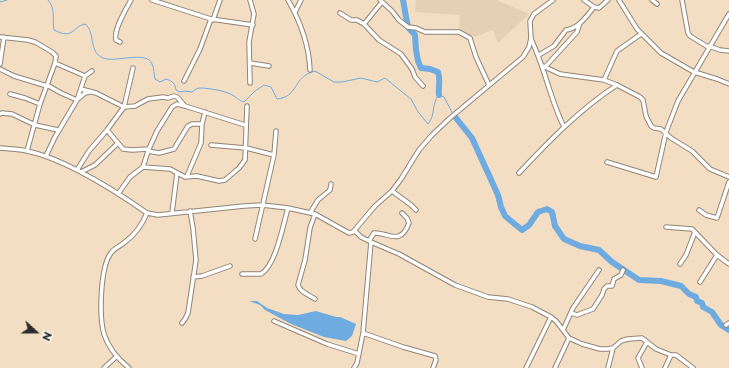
<!DOCTYPE html>
<html>
<head>
<meta charset="utf-8">
<style>
  body { margin:0 }
  #map { position:relative; width:729px; height:368px; overflow:hidden; background:#f4dec3; font-family:"Playpen Sans",sans-serif }
  canvas { display:block }
  .north { position:absolute; left:16px; top:312px; width:40px; height:40px; -webkit-text-stroke:3px #fdfcf7; paint-order:stroke; rotate:111deg; font-size:11px; font-weight:700; line-height:16px; text-align:center; color:#2b2b2b }
  .north::after { content:''; display:block; margin:auto; width:14px; height:18px; background:#2b2b2b; clip-path:polygon(50% 0,100% 100%,50% 72%,0 100%) }
</style>
</head>
<body>
<div id="map">
<canvas width="729" height="368"></canvas>
<div class="north">N</div>
</div>
<script>
const ctx = document.querySelector('canvas').getContext('2d');
ctx.lineJoin = 'round';
function fill(path, color) { ctx.fillStyle = color; ctx.fill(path, 'evenodd'); }
function stroke(path, color, width, dash) { ctx.strokeStyle = color; ctx.lineWidth = width; ctx.lineCap = dash ? 'butt' : 'round'; ctx.setLineDash(dash || []); ctx.stroke(path); }
fill(new Path2D(`
  M416,0h81l32,14 -31,29 -5,-13 -18,7 -16,-8 1,-14 -45,-3z`), '#e5d0b5');
fill(new Path2D(`
  M249,301h8l10,7 17,6 14,1 18,-4 20,6h4l16,7 -4,12 -6,5 -22,-4 -33,-13 -26,-14 -5,-5z`), '#6eabe0');
stroke(new Path2D(`
  M48,0c8,9 4,18 6,30 20,10 18,-3 31,-6 11,8 3,28 18,34 13,5 44,-8 49,6 2,4 2,10 3,15l5,3 6,-3c7,2 9,5 10,11l4,2 5,-1 7,1c3,-2 5,-4 8,-4 9,0 27,3 34,8 5,3 4,4 10,6l11,-11 9,-6 7,2 6,12c22,-2 15,-22 38,-28l19,11h8l19,-4 16,4 8,-4 26,21 7,13 10,12c8,-10 3,-20 11,-29l5,2 9,17
  M0,2l7,-2`), '#6eabe0', 1);
stroke(new Path2D(`
  M403,0l4,22 1,5 7,8 1,15 2,11 3,7 9,1 8,3c3,8 0,15 1,23
  M456,118l16,20 26,57 3,12 4,9 17,14 7,-5 9,-13 9,-3 5,3 3,14 9,13 16,7 19,4 13,12 27,18 22,1 20,5 8,8 7,3 1,4 5,2 1,4 9,5 9,13 8,5`), '#6eabe0', 6);
const minor = new Path2D(`
  M152,0l59,19 42,6
  M288,0c12,21 21,45 22,70
  M380,0l12,11 7,9 9,7 8,1 9,4h34l11,6 6,19 13,28
  M584,0l10,7 5,1 9,-8
  M619,0l18,29 24,24 33,19 23,7 12,5
  M652,0l5,4
  M682,0l6,33 2,3 18,11
  M382,2l-18,22 15,16 22,14 11,15 3,8 8,9
  M295,12l6,-12
  M340,13l11,7h6l7,4
  M213,20l7,-20
  M0,37l28,3 7,2 17,10 4,4 -1,7 -15,41 -13,47
  M531,39c14,29 19,60 33,88
  M120,42l-4,-2c-3,-10 10,-31 15,-40
  M709,46l11,4 9,1
  M539,55l15,-9 12,-16c12,-1 21,-14 28,-23
  M55,63l30,13
  M250,63l19,3
  M0,64l4,-27
  M543,66l17,8 44,6 13,5 23,12 3,3 3,16 5,10 3,2 7,1 10,9 21,13 18,18 19,8
  M545,67l32,-35 3,-9
  M0,69l14,7 33,10
  M604,80l13,-29 24,-17
  M184,81l16,-32 11,-30
  M250,83l-1,-41 5,-28 -4,-14
  M47,85l14,8 16,7 8,-7 5,-1
  M81,89l15,4 28,14 11,-1 13,-7 15,-2 5,1 6,-2 3,1 8,9
  M10,94l15,4 15,6
  M0,114l2,-1 10,1 23,11 23,5
  M107,130l16,19 9,1 16,-1
  M211,145l35,3 28,7
  M0,148c9,1 19,1 27,3 39,8 87,39 120,62l11,2 86,-9 18,-1 26,3 27,6 34,19 4,-1 22,-26 17,-15 9,-12 18,-29 13,-15 18,-17 73,-61 6,-10 2,-9 -1,-17 4,-7 19,-14
  M148,151l11,2 15,-4 14,-23 4,-2h10
  M46,156l9,-19 22,-37 8,-24 7,-5
  M607,162l49,15 10,-45 12,-31 51,-87
  M143,167l27,2 15,8 12,-1 22,5 6,-1 14,-12 6,-8 2,-54
  M77,170l12,-19 18,-21 17,-23 9,-39
  M81,172l14,-7 23,-22
  M519,173c30,-32 61,-64 98,-88
  M187,176l14,-33 1,-19 3,-12
  M392,191l19,14 5,5
  M118,194l12,-17 13,-10 5,-16 9,-20 15,-24 5,-3 8,2 60,19
  M699,210l7,5 11,3 12,-36
  M172,213l5,-40
  M310,213l8,-13 12,-10 1,-6
  M315,214l-5,14 -5,32 -7,25c2,7 11,10 17,14
  M666,227l26,2 25,26 12,9
  M255,239l19,-84 2,-24
  M369,241l5,-8c14,-1 26,14 35,-10l-2,-5 -5,-5
  M371,242l28,12 56,31 33,12 20,2 24,8 19,10 5,4 13,17 13,6 18,5h7l6,-1 8,-7 7,-2 14,-1 14,11 15,6h5l17,13
  M680,264l6,-9 9,-23
  M242,274h19c15,-9 22,-49 27,-66
  M193,277l9,-1 28,-10
  M700,282l17,-27
  M571,313l6,2 16,-6 9,-14 2,-6 3,-3h5l2,-7 7,-4 2,-5
  M274,321l53,23 32,10
  M182,323l3,-4 3,-6 8,-53 -3,-32 -3,-17
  M726,325l3,-2
  M563,330l10,-22 26,-38
  M363,333l40,14 32,9 1,4 -3,8
  M104,368l13,-12
  M129,368c-11,-9 -21,-21 -25,-34 -5,-17 -4,-67 7,-81 3,-5 10,-7 14,-11 11,-8 17,-17 22,-29
  M354,368l3,-5 6,-30 8,-91 -10,-5 -6,-6
  M526,368l25,-51
  M555,368l14,-30
  M608,368l5,-20
  M642,368l-4,-10 9,-16
  M665,368l6,-13`);
stroke(minor, '#908477', 5.5);
stroke(minor, '#fff', 3.5);
</script>
</body>
</html>
